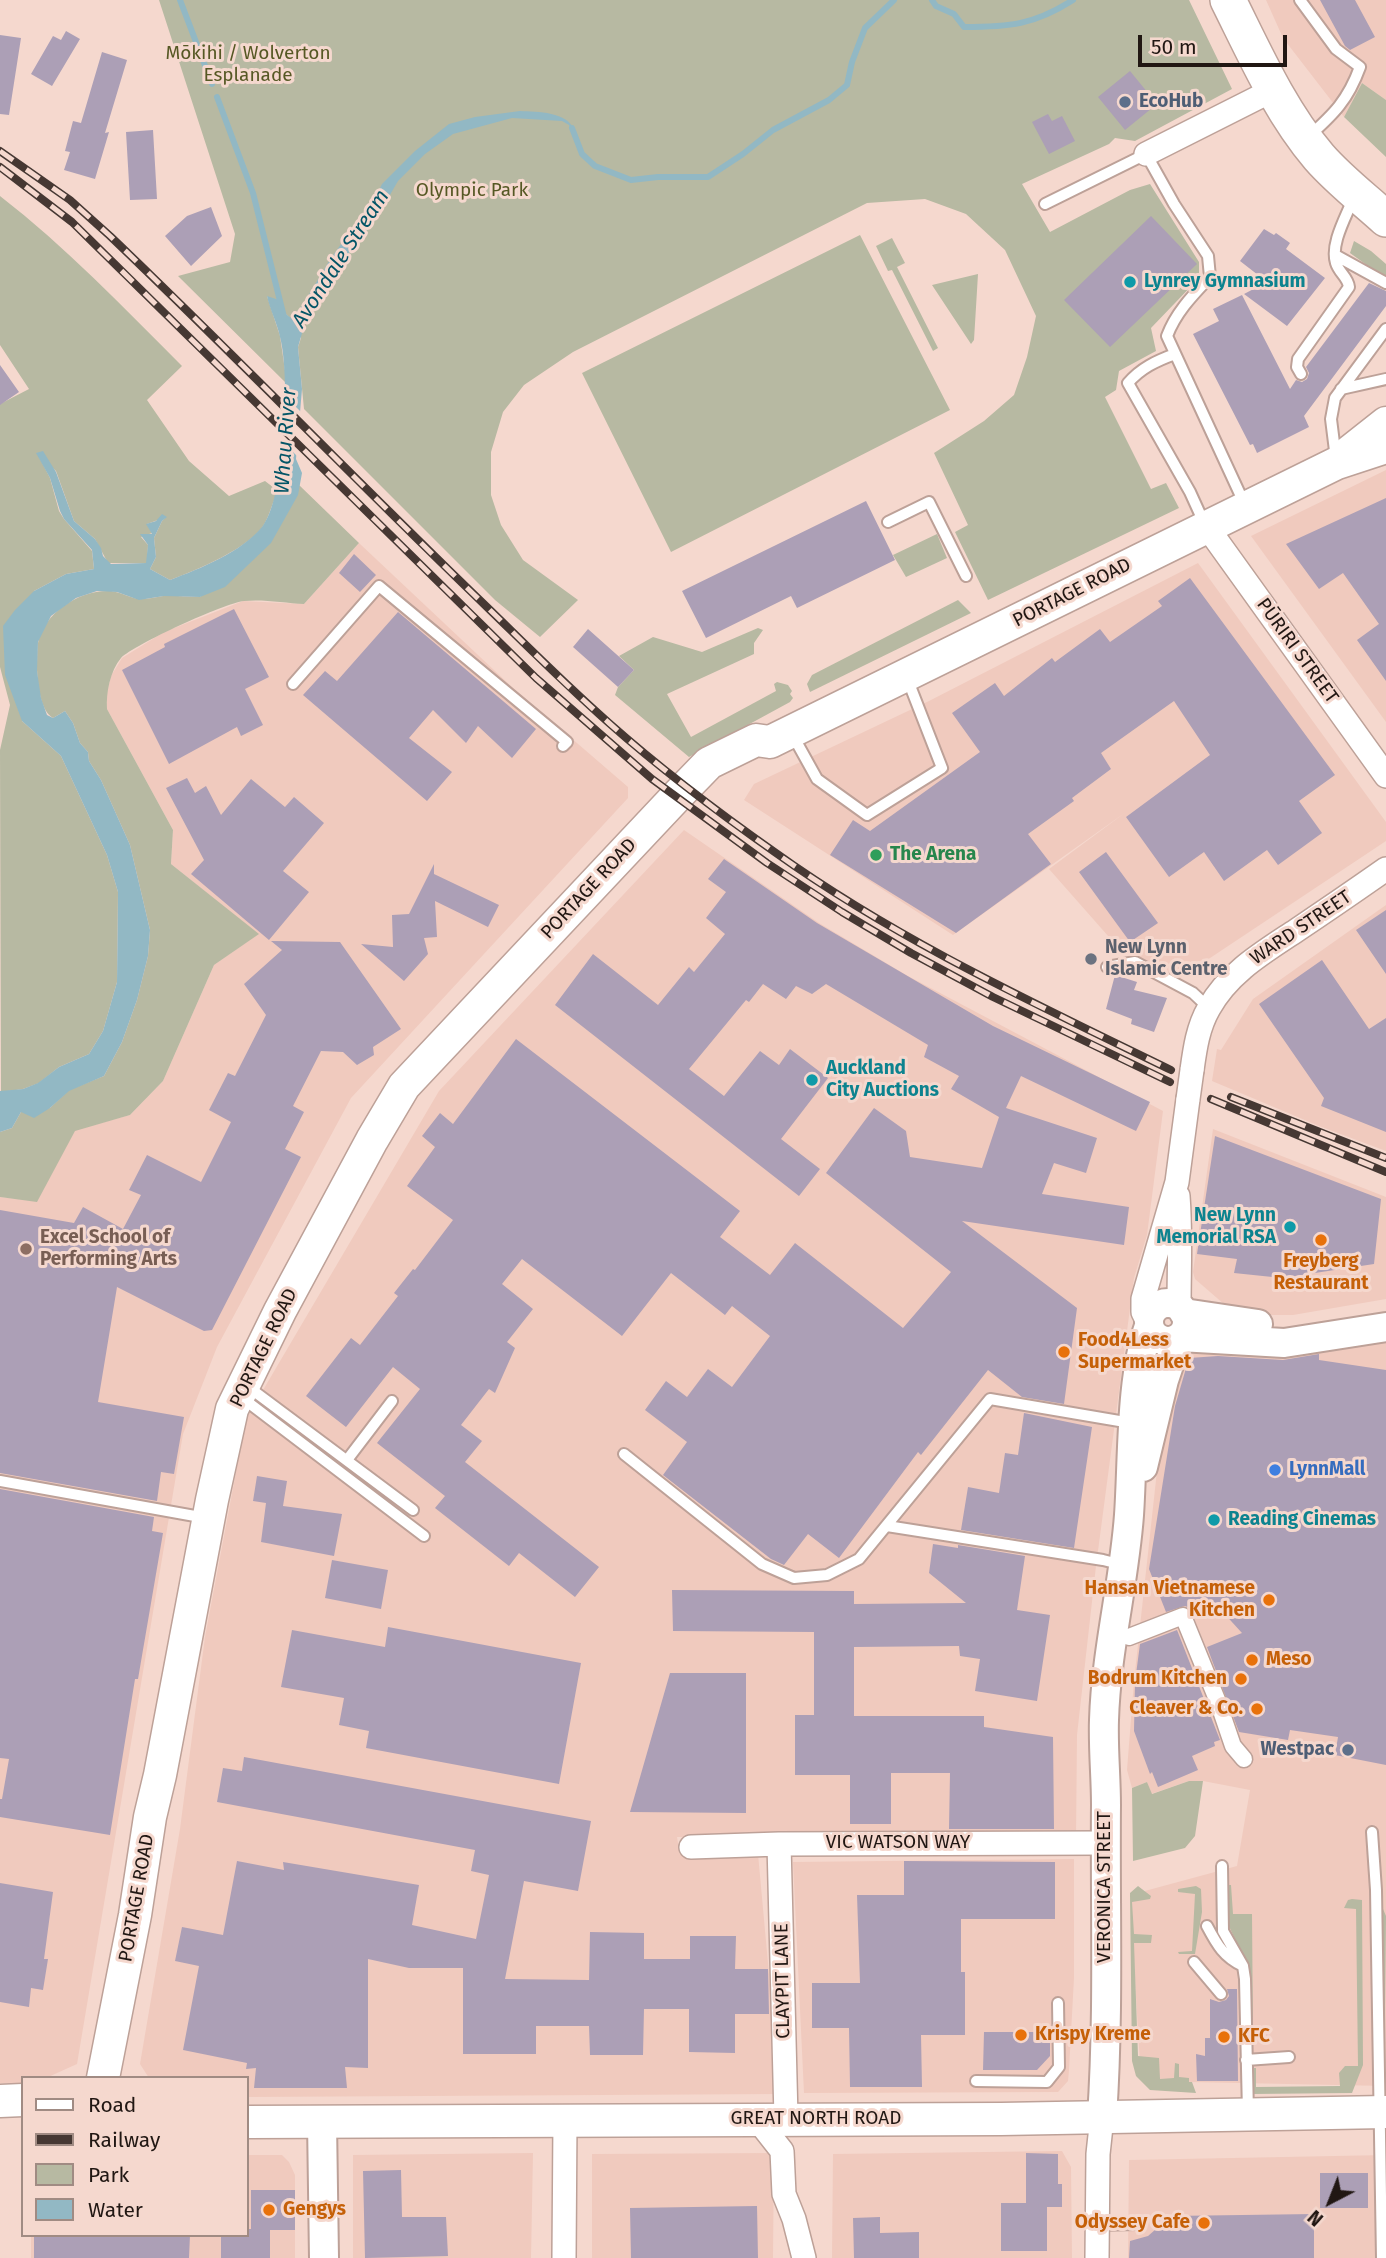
<!DOCTYPE html>
<html>
<head>
<meta charset="utf-8">
<style>
  body { margin:0 }
  #map { position:relative; width:1386px; height:2258px; overflow:hidden; background:#f5d8ce; font-family:"Fira Sans",sans-serif }
  canvas { display:block }
  .legend { position:absolute; left:21px; top:2076px; width:228px; height:161px; box-sizing:border-box; background:#f5d8ce; border:2px solid #a08b83; margin:0; padding:9px 12px; list-style:none; font-size:21px; color:#211713 }
  .legend li { display:flex; align-items:center; gap:14px; height:35px }
  .legend b { width:35px; border:2px solid #a08b83 }
  .north { position:absolute; left:1295px; top:2167px; width:70px; height:70px; -webkit-text-stroke:5px #f5d8ce; paint-order:stroke; rotate:222deg; font-size:19px; font-weight:700; line-height:28px; text-align:center; color:#211713 }
  .north::after { content:''; display:block; margin:auto; width:24px; height:32px; background:#211713; clip-path:polygon(50% 0,100% 100%,50% 72%,0 100%) }
  .scale { position:absolute; left:1138px; top:35px; width:149px; height:32px; box-sizing:border-box; border:4px solid #211713; border-top:0; padding-left:9px; font-size:21px; line-height:24px; white-space:nowrap; color:#211713; -webkit-text-stroke:5px #f5d8ce; paint-order:stroke }
</style>
</head>
<body>
<div id="map">
<canvas width="1386" height="2258"></canvas>
<ul class="legend">
<li><b style="height:9px;background:#fff"></b>Road</li>
<li><b style="height:9px;background:#463833"></b>Railway</li>
<li><b style="height:19px;background:#b7b9a2"></b>Park</li>
<li><b style="height:19px;background:#92b8c4"></b>Water</li>
</ul>
<div class="north">N</div>
<div class="scale">50 m</div>
</div>
<script>
const ctx = document.querySelector('canvas').getContext('2d');
ctx.lineJoin = 'round';
function fill(path, color) { ctx.fillStyle = color; ctx.fill(path, 'evenodd'); }
function stroke(path, color, width, dash) { ctx.strokeStyle = color; ctx.lineWidth = width; ctx.lineCap = dash ? 'butt' : 'round'; ctx.setLineDash(dash || []); ctx.stroke(path); }
function drawText(font, color, halo, rows, align = 'center') {
  ctx.font = font + ' "Fira Sans",sans-serif'; ctx.lineWidth = 6; ctx.setLineDash([]); ctx.textBaseline = 'middle'; ctx.strokeStyle = halo; ctx.fillStyle = color; for (const [text, x, y, turn = 0] of rows) {
    ctx.save(); ctx.translate(x, y); ctx.rotate((+turn || 0) * Math.PI / 180); ctx.textAlign = isNaN(turn) ? turn : align; if (halo) ctx.strokeText(text, 0, 0); ctx.fillText(text, 0, 0); ctx.restore();
  }
}
fill(new Path2D(`
  M1266,0h120v100l-24,-17 -18,34 -61,-79z
  M1386,470v252l-135,-186z
  M359,543l153,144 116,100v11l-277,300 -134,249 -34,87 -106,630 -31,14h-23v7l-23,-2v-886l37,4 38,-71 55,-15 33,-34 51,-116 44,-31 -87,-70 2,-34 -66,-121 -1,-12 5,-21 11,-18 42,-26 79,-31 61,3z
  M1198,563l188,259v19l-209,139 -61,-35 -67,-76 77,-57 -173,123 -209,-135 10,-16 175,-83z
  M684,830l135,93 89,53 255,135 -16,124 -13,43 -38,288 -19,169 -1,103 -399,-1 3,18 78,-1 22,240 -533,3v-19h-98l-9,-14 40,-235 25,-192 41,-218 193,-328z
  M1386,905v246l-67,-25 -107,-45 5,-32 4,1 32,-51z
  M1213,1129l173,68v102l-93,16h-34l-27,-4 -37,-32 -2,-7z
  M1386,1336v750l-245,-5 -11,-186 107,-29 13,-76 -47,-9h-14l-38,13 -4,-12 -15,6 -5,-18 7,-89 29,-265 17,-54 11,-9z
  M1074,1859v119l-5,92 -1,11 -10,11 -254,1 -11,-231z
  M1062,2151l9,16 1,91h-240l1,-104z
  M533,2153l-2,105h-178v-103z
  M774,2153l-1,105h-181v-104z
  M247,2155h35l7,7 6,13v83h-264v-23h216z
  M1386,2155v103h-258l1,-98z`), '#f0cabe');
fill(new Path2D(`
  M159,0h1030l43,89 -97,52 -20,-3 -6,6 -87,40 28,48 80,-42 20,-6 49,78v16l-48,50 5,23 -37,20 -3,19 -11,7 46,92 15,-6 13,25 -191,92 -33,-68 13,-7 -34,-72 50,-32 30,-26 13,-38 9,-41 -31,-66 -39,-36 -41,-15 -58,4 -294,149 -49,33 -21,27 -12,40v43l10,30 22,35 55,40 -38,37 -45,-37 -191,-191 -6,-62 3,-9 -6,-24 -4,5 -24,-23 13,40 7,48 -109,-108 52,-14 5,-28z
  M1362,83l24,17v57l-42,-40z
  M0,196c66,51 123,111 182,170l-35,34 42,61 40,35 36,-15 13,10c-5,10 -8,22 -13,32 -14,25 -69,47 -95,57l-20,-11 6,-12 -2,-19 8,-17 4,-4 -19,7 5,9 -11,4 7,8 -1,18h-39l-13,-24 -21,-18 -18,-50 -19,-18 13,25 9,33 5,8 28,32 2,18 -28,5 -32,17 -12,130 39,35 46,99 11,37 -1,90 -14,49 -14,23 -30,13 -20,16 -16,6 -22,3 -1,-342 10,-45 -10,-38v-263l29,-15 -29,-44z
  M860,235l90,175 -279,142 -89,-179z
  M892,238l13,25 -8,4 41,81 -5,3 -41,-81 -4,1 -12,-25z
  M1354,241l17,10 15,13v15l-36,-26z
  M978,274l-4,66 -3,4 -39,-59z
  M299,485l60,58 -55,61c-19,-1 -41,-5 -60,-3 -19,2 -109,43 -123,57 -11,13 -15,35 -14,51l66,121 -2,34 88,70 -45,31 -51,116 -33,34 -55,16 -38,71 -37,-5v-65l12,-4 9,-16 29,-4 19,-18 35,-14 18,-34 15,-42 11,-44 2,-26 -20,-85 -29,-65 -12,-19 -1,-9 -8,-9 -7,-20 -8,-12 -12,7c-13,-8 -15,-33 -16,-48 0,-9 0,-19 1,-27 6,-31 43,-54 73,-52 10,1 21,8 30,8 7,0 15,-2 22,-3 12,-1 25,1 37,1 26,-25 95,-78 99,-112z
  M937,534l10,24 -41,19 -13,-22z
  M958,600l13,13 -161,79 -3,-8 5,-9z
  M758,628l5,2 -9,13v11l-87,40 24,43 85,-46 -2,-7 3,-2 11,3 4,6 -2,3 3,4 -3,4 -101,55 -74,-62 3,-8 16,-17 -15,-14 34,-19 49,15z
  M1189,1781h14l-8,55 -10,12 -52,13 -1,-73 15,-6 5,12z
  M1228,1885h3l2,29h19l1,123h-2v-63l-23,-50z
  M1138,1886l13,10 -1,3 -18,3 2,32 18,1 -1,8h-17l4,113 21,2 1,21 14,-1 1,-15 4,1v13l10,1v4h3l4,11 -46,-3 -14,-14 -4,-15 -2,-168z
  M1196,1886l5,3 1,23 -7,42h-16l-1,-2 14,-1 3,-57 -17,-2v-3z
  M1352,1899l10,1 1,165 -11,28 -100,1 -1,-26h5v19l84,-1 -1,-13 6,-7h13l-2,-157 -12,-1 4,-8z
  M1383,1909l3,7 -2,176 -4,-176z`), '#b7b9a2');
fill(new Path2D(`
  M520,111c18,1 47,0 55,20l-2,3 -4,-9 -7,-4 -50,-3 -59,16 -28,20 -27,27 -22,38 -36,45 -35,59 -7,24 4,42 -6,70 6,14 -4,22 -27,48 -46,44 -25,10 -36,-1 -25,4 -22,-8 -20,-1 -21,7 -25,18 -13,26 -1,29 4,27 6,17 6,3 12,-7 8,12 7,20 8,9 1,9 12,19 29,65 20,85 -2,26 -11,44 -15,42 -18,34 -35,15 -19,17 -16,10 -13,-6 -9,16 -12,4v-41l23,-2 15,-6 21,-16 30,-13 14,-23 14,-49 1,-90 -11,-37 -46,-99 -39,-35 -17,-46 -2,-49 12,-16 19,-19 32,-17 28,-5 -2,-19 -28,-31 -4,-8 -10,-33 -14,-25 7,-2 13,21 18,49 21,18 6,9 2,8 8,8 35,-1 2,-18 -8,-11h12l-6,-10 10,-3 6,-7 5,3 -5,4 -8,17 2,19 -6,12 20,11c31,-12 70,-27 92,-53 24,-30 28,-153 18,-190 -3,-14 -10,-27 -13,-41l12,4 3,11 9,7 11,-12 29,-48 45,-62 6,-12 33,-33 34,-27 26,-7z`), '#92b8c4');
fill(new Path2D(`
  M282,393l21,21 -3,45 -21,-21z`), '#f5d8ce');
stroke(new Path2D(`
  M180,0l32,84
  M932,0l4,6 18,8 10,13c45,0 70,-2 109,-27
  M217,97l36,96 31,124
  M572,128l10,26 13,12 36,14 27,-3h50l35,-23 30,-24 56,-30 18,-15 5,-23 13,-34 29,-28`), '#92b8c4', 6);
fill(new Path2D(`
  M1320,0h35l20,37 -25,13 -5,-4z
  M66,31l14,8 -28,47 -21,-12 22,-38 8,4z
  M0,35l21,3 -12,77 -9,-1z
  M102,52l25,8 -22,73 4,-1 -14,47 -31,-9 6,-18 -5,-1 8,-30 8,2z
  M1130,71l27,33 -32,26 -27,-33z
  M1048,114l4,7 10,-5 13,25 -26,13 -17,-32z
  M153,130l4,69 -27,1 -4,-68z
  M211,207l11,29 -31,30 -26,-30 22,-20z
  M1151,216l46,48 -87,83 -46,-47z
  M1264,229l10,6 2,-2 14,10 -4,6 39,29 -38,48 -43,-32 23,-12 -27,-21z
  M1369,283l17,8v15l-82,110 5,11 -52,26 -4,-9 -3,1 -57,-111 26,-13 -6,-12 29,-14 48,94 6,-9 6,2 5,-3 2,-6 -3,-6z
  M0,365l19,27 -19,13z
  M1386,498v183l-29,-41 22,-16 -36,-51 -24,16 -33,-45z
  M866,501l29,59 -98,48 -6,-12 -85,42 -24,-47z
  M354,554l22,21 -16,17 -21,-19z
  M1190,578l145,197 -36,26 23,32 -44,32 -11,-15 -43,31 -20,-29 -35,25 -43,-60 84,-62 -36,-54 -73,52 10,16 -39,29 2,3 -46,33 23,30 -95,69 -126,-78 23,-35 17,11 110,-79 -28,-39 43,-30 9,13 48,-38 3,4 45,-33 10,13 52,-36 -4,-5z
  M234,609l35,68 -24,12 18,36 -22,11 -4,-9 -68,37 -47,-94 43,-23 -1,-3z
  M398,612l138,117 -24,29 -34,-32 -12,17 -33,-33 -24,28 43,34 -25,29 -124,-106 22,-24 12,10z
  M588,629l46,41 -16,17 -45,-40z
  M187,778l8,15 11,-7 15,29 30,-36 34,28 9,-10 30,26 -41,48 26,21 -40,48 -78,-66 13,-14 -38,-72z
  M1106,852l52,71 -28,19 -51,-70z
  M724,859l93,64 176,103 157,76 -14,29 -115,-55 -15,32 91,30 -11,35 -32,-10 -12,31 87,13 -5,38 -162,-24 115,87 -13,96 -42,-7 -34,-27 -67,85 -3,-3 -79,106 -31,-24 -24,31 -13,-6 -108,-84 24,-33 -42,-32 21,-29 21,16 21,-28 24,18 38,-51 -38,-30 -7,9 -54,-42 -49,63 -100,-77 -20,25 31,25 -26,33 8,6 -20,45 -6,-4 -28,36 21,16 -17,21 134,105 -24,30 -56,-44 -10,13 -74,-58 10,-12 -68,-53 43,-54 -27,-22 -47,60 -40,-31 45,-58 9,7 38,-49 -4,-3 19,-24 2,1 38,-50 -46,-34 28,-39 -13,-11 18,-23 13,11 63,-85 224,172 -20,26 50,38 25,-32 108,85 48,-56 -125,-99 48,-65 32,23 4,26 72,11 17,-51 -48,-28 8,-13 -35,-19 4,-12 -102,-61 -14,10 -16,-8 -10,13 -23,-15 -14,18 -3,-2 -57,69 35,27 36,-45 19,14 11,-16 38,29 -47,61 39,30 -21,27 -244,-191 38,-51 65,51 31,-38 5,5 31,-38 -19,-16 20,-26 -18,-13z
  M434,864v10l65,31 -11,22 -53,-26 2,36 -13,1 4,16 -24,27 -43,-37 32,3 -1,-32 17,-1z
  M1386,910v64l-30,-44z
  M271,941l69,1 61,87 -28,18 1,8 -17,10 -14,-13 -22,-1 -28,55 11,6 -19,37 16,8 -89,173 -8,1 -87,-44 -19,115 86,15 -10,57 -13,-2 -4,29 -157,-28v-263l74,13 9,-16 40,22 18,-34 -12,-5 18,-35 54,27 30,-60 -22,-12 19,-37 7,3 31,-61 -22,-31 38,-34z
  M1322,960l47,69 17,-11v114l-65,-26 3,-8 -65,-94z
  M1115,975l22,7 -3,8 33,8 -13,34 -23,-8 1,-5 -26,-10z
  M1215,1136l166,63 -7,65 -92,14 -48,-5 3,-14 -40,-5z
  M1319,1354v6l67,10v395l-51,-10 3,-18 -48,-7 -2,10 -49,-8 -32,-85 35,-14 -21,-23 -26,8 -5,-10 -5,-2 -19,6 -17,-43 26,-163 14,-48 29,-2 65,4z
  M1024,1413l68,14 -18,121 -113,-18 7,-43 31,6 6,-40 13,2z
  M257,1476l30,5 -4,25 59,8 -8,42 -73,-14 5,-39 -13,-2z
  M0,1489l154,28 -2,14 11,2 -25,146h-3l-25,156 -110,-18v-18h2l7,-40 -9,-1z
  M933,1544l25,4v-3l67,11 -8,54 33,5 -13,86 -62,-10 5,-32 -20,-3 -1,-10 -105,1v69h130v11l69,10 1,92h-105l1,-56h-59v51h-41v-49h-55v-60h19v-83l-141,-1 -1,-41 182,1v13l112,-1 -37,-30z
  M332,1560l56,10 -7,39 -56,-11z
  M388,1627l193,36 -22,121 -193,-36 3,-17 -30,-6 5,-27 -63,-11 11,-57 93,17z
  M1177,1630l43,110 -6,2 1,4 -23,10 6,14 -40,17 -6,-15 -2,2 -16,-43 1,-49 5,-38z
  M670,1673h76v140l-116,-1z
  M244,1757l347,64 -13,70 -54,-10 -19,98 84,1 1,-48 54,1v26h46v-23h46l-1,33h33l1,45h-34v39l-46,-1v-43h-45l-1,46h-53l-1,-29h-53v28h-73v-86h-54l-41,-9v109l-23,-1 2,21h-93l2,-20 -10,1 1,-6 -64,-13 16,-84 -24,-5 7,-34 41,8 14,-74 47,9 -1,-8 136,23 -7,40 64,14 13,-64 -18,-4 4,-21 -258,-48 6,-34 19,3z
  M904,1861l151,1v57h-94v53h4v63h-44l1,52h-72l-1,-59h-37v-45h48l-3,-88h47z
  M0,1883l53,9 -9,67h4l-5,31 -12,-2 -2,19 -29,-5z
  M1227,1989h10l1,92h-41l-1,-27 9,2v-18h5v-39l9,3 7,-2 3,-4z
  M984,2032h66v24l-13,14h-54z
  M1026,2153l32,1v30h4v23h-15v44h-46v-48h25z
  M401,2170l1,47h44l2,39 -83,2 -2,-87z
  M1320,2173h48v35h-48z
  M251,2190h44v40h-25v28h-49v-23h26v-6h4z
  M757,2206l1,52h-127l-1,-50z
  M1314,2214v44h-185l1,-17 18,-5 23,-20z
  M880,2217v16l39,-1v26h-65l-1,-40z
  M34,2235h156l-1,23h-155z`), '#ac9fb6');
const service = new Path2D(`
  M1300,0l36,49 24,18c-12,33 -26,47 -52,70
  M1045,204l101,-50 28,50 34,52 2,21c-17,18 -34,35 -43,59l78,169
  M1335,255l51,28
  M1175,354c-19,7 -34,14 -47,29l62,109 15,33
  M1301,374l-4,-7 1,-8 51,-72c-1,-10 -10,-14 -13,-24 -6,-19 10,-46 17,-64
  M1341,389l45,-10
  M1336,459l-5,-40 4,-21 51,-69
  M888,522l41,-20 37,74
  M293,684l86,-98 188,156 -4,4
  M792,734l25,45 50,36 75,-47 -35,-90
  M1107,967l28,-5 58,31 16,15
  M247,1386l166,124
  M241,1397l183,139
  M624,1454l138,110 32,14 33,-3 32,-16 131,-160 141,24
  M347,1460l45,-59
  M0,1481l206,37
  M887,1526l216,34 20,5
  M1372,1832l4,58 6,368
  M1222,1866l1,65 20,35 2,13 3,134
  M1207,1926c10,19 17,31 36,40
  M1194,1962l27,32
  M1246,2060l43,-3
  M976,2081l71,1 12,-15 -1,-64
  M1097,2225l39,-1`);
const pedestrian = new Path2D(`
  M1129,1637l54,-21 35,86 15,44 11,13`);
const minor = new Path2D(`
  M1146,154l127,-64
  M1207,527l179,249
  M1192,1070c3,-22 6,-43 17,-62 20,-36 55,-56 88,-78 30,-20 59,-40 89,-61
  M1178,1196c3,37 1,74 1,111
  M1149,1324l-6,-12v-13l34,-117 11,-83
  M779,1844l7,274
  M691,1847l88,-3 325,-1
  M756,2118l26,33 2,43 10,25 10,39
  M564,2258l1,-138
  M1097,2258l1,-104 4,-37`);
const tertiary = new Path2D(`
  M1149 1322a19 19 0 1 1 38 0a19 19 0 1 1-38 0Z
  M1184,1313l74,11
  M1180,1337l104,6 102,-16
  M1143,1467l21,-87 14,-42
  M1102,2117c7,-104 3,-208 4,-312 0,-28 -3,-57 -2,-85 2,-69 20,-136 25,-205 4,-58 1,-135 20,-189
  M322,2121l2,137`);
const secondary = new Path2D(`
  M1348,453l38,-30
  M103,2078l32,-163 15,-98 10,-42 52,-275 20,-91 48,-98 92,-171 32,-54 272,-289 33,-34 47,-23 14,2 567,-279 49,-16
  M0,2101l23,-1
  M247,2122l754,-3 385,-7`);
const primary = new Path2D(`
  M1228,0c27,54 52,111 91,157 20,23 45,42 67,62`);
stroke(service, '#bda198', 14);
stroke(pedestrian, '#bda198', 19);
stroke(minor, '#bda198', 26);
stroke(tertiary, '#bda198', 32);
stroke(secondary, '#bda198', 35);
stroke(primary, '#bda198', 38);
stroke(service, '#fff', 10);
stroke(pedestrian, '#fff', 16);
stroke(minor, '#fff', 23);
stroke(tertiary, '#fff', 28);
stroke(secondary, '#fff', 32);
stroke(primary, '#fff', 35);
const rail = new Path2D(`
  M0,151l70,49 40,36c129,123 252,251 380,374 39,38 78,77 119,113 53,47 110,90 167,130 123,88 260,151 395,217
  M0,167l72,55 464,456 116,101 115,84 75,49 69,41 82,44 177,85
  M1231,1097l155,61
  M1211,1099l175,73`);
stroke(rail, '#463833', 8);
stroke(rail, '#f5d8ce', 5, [16]);
const minorBridge = new Path2D(`
  M1188,1099l4,-29`);
stroke(minorBridge, '#bda198', 26, []);
stroke(minorBridge, '#fff', 23);
for (const [x, y, r, color] of [
  [1125,102,7,"#5c6f8a"],
  [1130,282,7,"#0f9aa8"],
  [876,855,7,"#2e9e5b"],
  [1091,959,7,"#6b7280"],
  [812,1080,7,"#0f9aa8"],
  [1290,1227,7,"#0f9aa8"],
  [1321,1240,7,"#e8710a"],
  [26,1249,7,"#8d6e63"],
  [1064,1352,7,"#e8710a"],
  [1275,1470,7,"#3f7fe0"],
  [1214,1520,7,"#0f9aa8"],
  [1269,1600,7,"#e8710a"],
  [1252,1660,7,"#e8710a"],
  [1241,1679,7,"#e8710a"],
  [1257,1709,7,"#e8710a"],
  [1348,1750,7,"#5c6f8a"],
  [1021,2035,7,"#e8710a"],
  [1224,2037,7,"#e8710a"],
  [269,2210,7,"#e8710a"],
  [1204,2223,7,"#e8710a"]
]) { const dot = new Path2D(); dot.arc(x, y, r, 0, 2 * Math.PI); ctx.fillStyle = color; ctx.fill(dot); stroke(dot, '#f5d8ce', 2.5); }
drawText('19px', '#565824', '#f5d8ce', [
  ["Mōkihi / Wolverton",248,54],
  ["Esplanade",248,76],
  ["Olympic Park",472,191]
]);
drawText('bold 19px', '#4e5e75', '#f5d8ce', [
  ["EcoHub",1139,102],
  ["Westpac",1334,1750,"right"]
], 'left');
drawText('bold 19px', '#0d838f', '#f5d8ce', [
  ["Lynrey Gymnasium",1144,282],
  ["Auckland",826,1069],
  ["City Auctions",826,1091],
  ["New Lynn",1276,1216,"right"],
  ["Memorial RSA",1276,1238,"right"],
  ["Reading Cinemas",1228,1520]
], 'left');
drawText('19px', '#211713', '#f5d8ce', [
  ["PORTAGE ROAD",1072,593,-27],
  ["PŪRIRI STREET",1297,651,54],
  ["PORTAGE ROAD",589,889,-47],
  ["WARD STREET",1301,928,-34],
  ["PORTAGE ROAD",264,1348,-64],
  ["VIC WATSON WAY",898,1843],
  ["VERONICA STREET",1105,1887,-90],
  ["PORTAGE ROAD",137,1898,-80],
  ["CLAYPIT LANE",783,1981,-91],
  ["GREAT NORTH ROAD",816,2119]
]);
drawText('bold 19px', '#27864d', '#f5d8ce', [
  ["The Arena",890,855]
], 'left');
drawText('bold 19px', '#5b616d', '#f5d8ce', [
  ["New Lynn",1105,948],
  ["Islamic Centre",1105,970]
], 'left');
drawText('bold 19px', '#785e54', '#f5d8ce', [
  ["Excel School of",40,1238],
  ["Performing Arts",40,1260]
], 'left');
drawText('bold 19px', '#c56008', '#f5d8ce', [
  ["Freyberg",1321,1262,"center"],
  ["Restaurant",1321,1284,"center"],
  ["Food4Less",1078,1341],
  ["Supermarket",1078,1363],
  ["Hansan Vietnamese",1255,1589,"right"],
  ["Kitchen",1255,1611,"right"],
  ["Meso",1266,1660],
  ["Bodrum Kitchen",1227,1679,"right"],
  ["Cleaver & Co.",1243,1709,"right"],
  ["Krispy Kreme",1035,2035],
  ["KFC",1238,2037],
  ["Gengys",283,2210],
  ["Odyssey Cafe",1190,2223,"right"]
], 'left');
drawText('bold 19px', '#366cbe', '#f5d8ce', [
  ["LynnMall",1289,1470]
], 'left');
drawText('italic 21px', '#045567', '#f5d8ce', [
  ["Avondale Stream",341,259,-57],
  ["Whau River",286,441,-86]
]);
</script>
</body>
</html>
